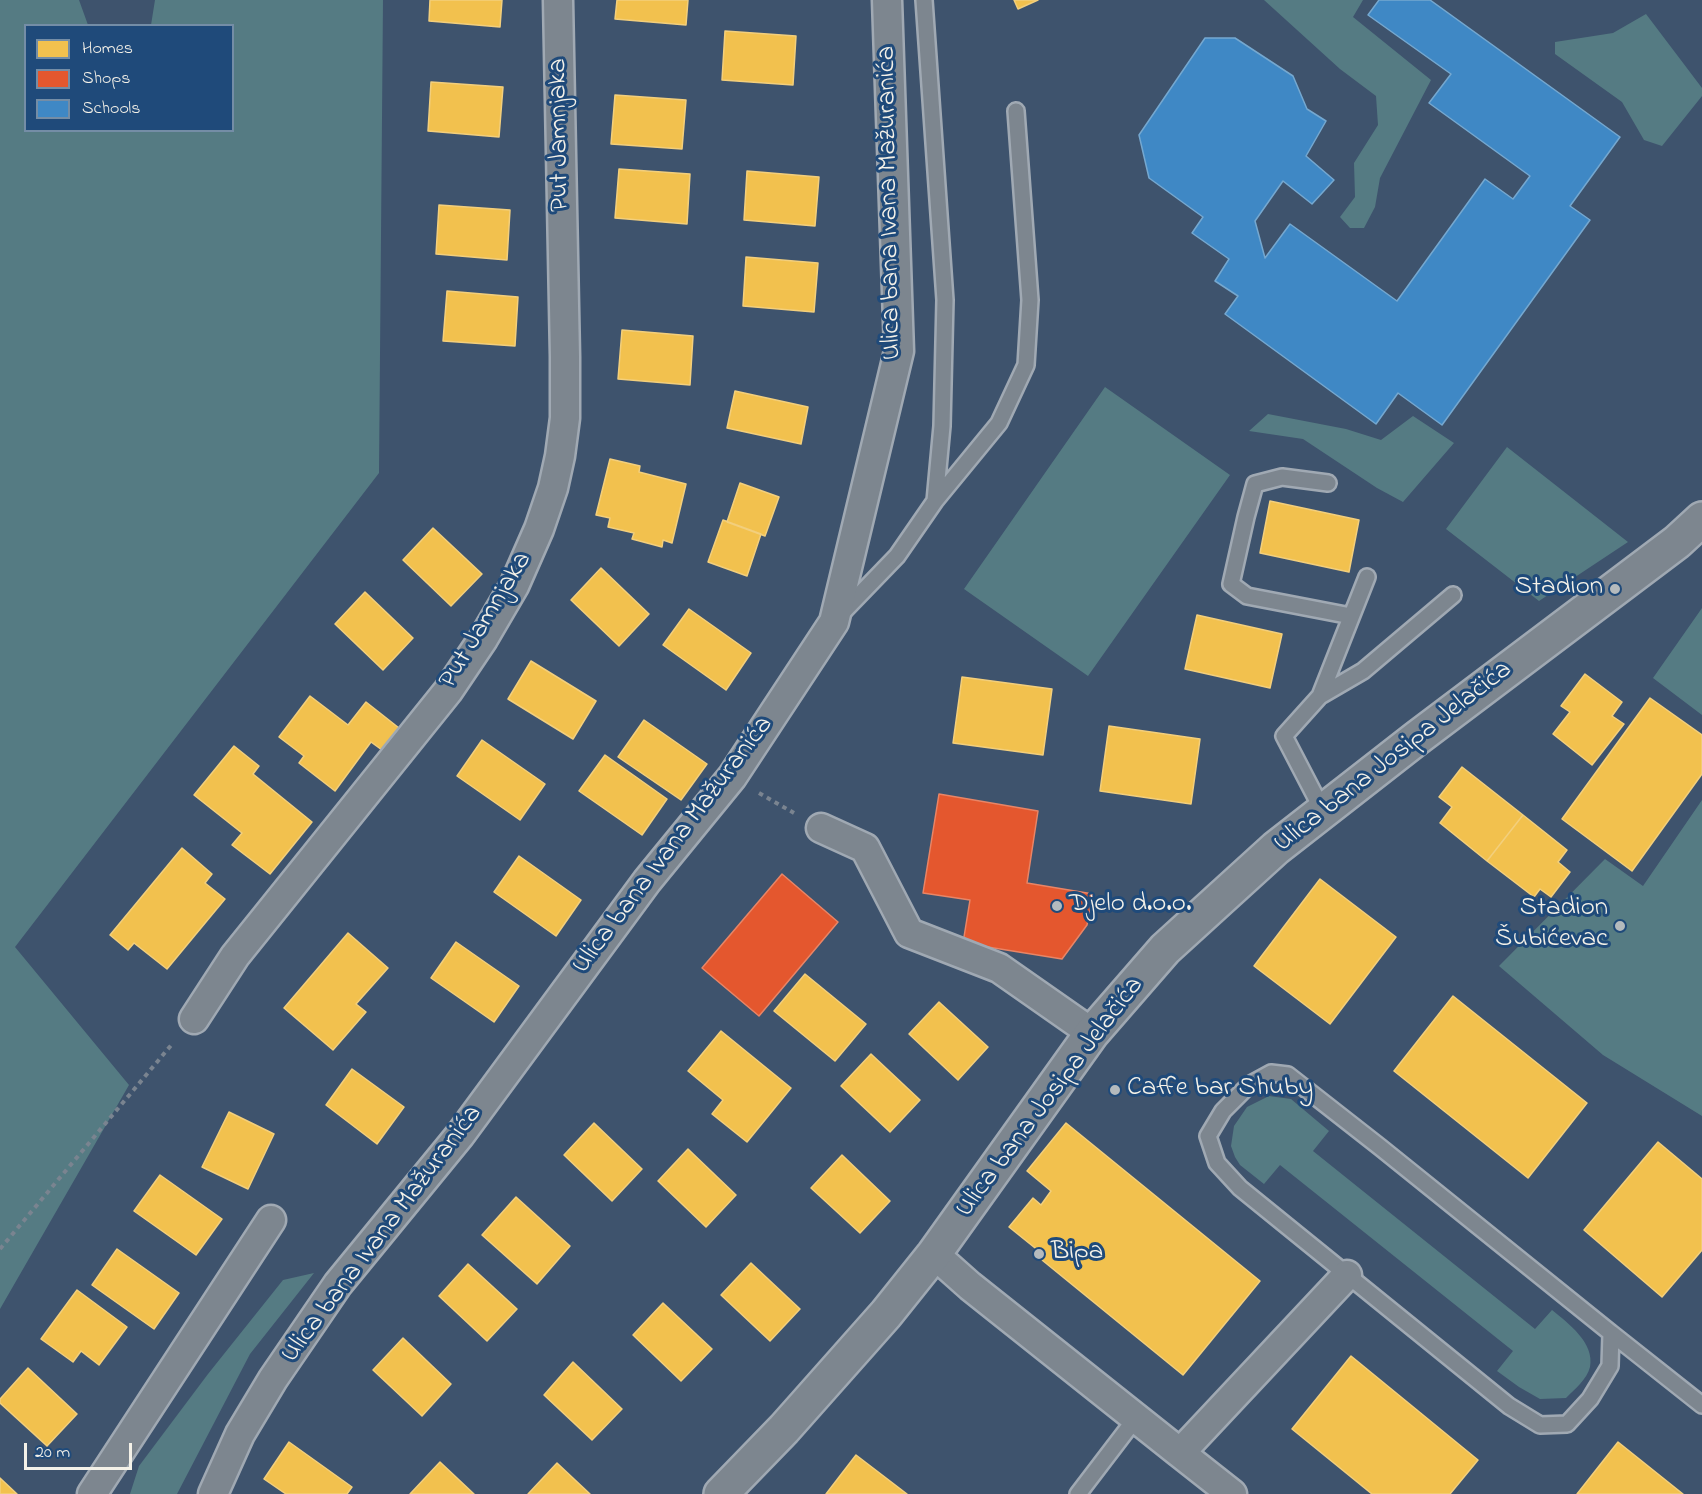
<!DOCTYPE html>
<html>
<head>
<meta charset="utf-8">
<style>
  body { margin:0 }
  #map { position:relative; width:1702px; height:1494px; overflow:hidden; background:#3e536d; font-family:"Indie Flower",sans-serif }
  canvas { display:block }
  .legend { position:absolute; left:24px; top:24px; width:210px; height:108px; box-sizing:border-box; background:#1f4a7a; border:2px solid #748da6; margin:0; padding:8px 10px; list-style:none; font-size:18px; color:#f4f1e8 }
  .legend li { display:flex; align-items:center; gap:12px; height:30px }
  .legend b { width:30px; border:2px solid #748da6 }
  .scale { position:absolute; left:24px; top:1443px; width:108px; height:27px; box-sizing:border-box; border:3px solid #f4f1e8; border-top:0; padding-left:8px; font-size:18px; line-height:21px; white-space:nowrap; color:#f4f1e8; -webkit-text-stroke:4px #1f4a7a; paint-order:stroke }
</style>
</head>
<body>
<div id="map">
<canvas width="1702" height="1494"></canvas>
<ul class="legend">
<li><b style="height:16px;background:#f2c14e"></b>Homes</li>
<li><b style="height:16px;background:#e4572e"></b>Shops</li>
<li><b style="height:16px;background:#3f88c5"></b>Schools</li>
</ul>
<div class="scale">20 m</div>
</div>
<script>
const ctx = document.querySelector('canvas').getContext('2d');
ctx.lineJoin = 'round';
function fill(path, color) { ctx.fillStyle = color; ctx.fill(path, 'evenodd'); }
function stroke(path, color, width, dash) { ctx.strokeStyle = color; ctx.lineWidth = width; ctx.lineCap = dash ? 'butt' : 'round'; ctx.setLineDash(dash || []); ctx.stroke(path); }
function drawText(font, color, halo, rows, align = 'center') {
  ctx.font = font + ' "Indie Flower",sans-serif'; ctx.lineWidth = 6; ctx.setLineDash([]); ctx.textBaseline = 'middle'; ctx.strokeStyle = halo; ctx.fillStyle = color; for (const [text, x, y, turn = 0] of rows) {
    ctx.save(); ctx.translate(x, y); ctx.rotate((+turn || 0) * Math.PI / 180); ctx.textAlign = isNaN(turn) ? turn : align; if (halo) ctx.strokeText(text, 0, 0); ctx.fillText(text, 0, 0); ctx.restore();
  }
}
fill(new Path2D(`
  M0,0h79l9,25 -62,1v104h206v-104l-81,-1 4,-25h228l-4,473 -364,474 114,138 -129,224z
  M1264,0h99l-10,17 78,63 -51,98 -5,29 -11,21h-14l-10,-11 15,-20 -1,-34 24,-38 -2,-29 -36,-27z
  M1646,14l56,74v8l-40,50 -18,-6 -22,-38 -67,-48v-12l58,-9z
  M1105,387l125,88 -142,201 -124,-87z
  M1268,414l78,15 35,11 32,-24 41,27 -51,59 -26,-14 -74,-49 -54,-8z
  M1507,447l121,95 -89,59 -93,-72z
  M1702,608v107l-49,-37z
  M1702,800v316l-99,-61 -104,-89 106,-107 38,27z
  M1269,1096l22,3 38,32 -16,20 222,178 17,-19c16,13 43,33 38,57 -3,12 -15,22 -24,31l-26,1 -21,-12 -22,-16 16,-20 -233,-186 -16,19 -24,-19 -5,-8 -4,-11 3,-20 13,-19z
  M314,1273l-64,81 -73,140h-47l9,-28 69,-92 75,-94z`), '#557b83');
const homes = new Path2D(`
  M430,0h72l-2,27 -71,-6z
  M617,0h71l-2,25 -71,-6z
  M1014,0h24l-20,9z
  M725,31l71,5 -3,49 -71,-5z
  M431,82l72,5 -4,50 -71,-6z
  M615,95l71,5 -4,49 -71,-5z
  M619,169l71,5 -3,50 -72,-6z
  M747,171l72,6 -4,49 -71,-6z
  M439,205l71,5 -3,50 -71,-6z
  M746,257l72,6 -4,49 -71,-6z
  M447,291l71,6 -3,49 -72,-5z
  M622,330l71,6 -3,49 -72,-6z
  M735,391l73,16 -7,37 -74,-16z
  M610,459l30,7 -1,6 47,12 -14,59 -9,-3 -1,7 -30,-8 2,-6 -26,-6 2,-9 -14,-3z
  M740,483l39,14 -14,39 -38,-14z
  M1270,501l89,19 -10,52 -89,-19z
  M723,520l38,14 -14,42 -39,-14z
  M433,528l49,46 -31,32 -48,-46z
  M601,568l48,46 -30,32 -48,-46z
  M365,592l48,46 -30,32 -48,-46z
  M689,609l62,44 -25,37 -63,-45z
  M1197,615l85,19 -12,54 -85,-19z
  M531,661l65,40 -23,38 -65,-40z
  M1585,674l37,28 -10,14 12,8 -32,41 -39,-31 17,-22 -9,-6z
  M962,677l90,12 -9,66 -90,-12z
  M310,696l38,29 18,-23 33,26 -17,22 -11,-8 -36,49 -36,-28 5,-7 -25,-19z
  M1650,698l52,37v39l-70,97 -70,-52z
  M644,720l63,44 -26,36 -63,-43z
  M1109,726l91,13 -9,65 -91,-13z
  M482,740l63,44 -25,36 -63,-44z
  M234,746l25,20 -6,8 59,48 -42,52 -38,-29 10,-12 -48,-38z
  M605,755l62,44 -25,36 -63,-44z
  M1462,767l61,48 -36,46 -47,-38 12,-16 -13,-10z
  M1523,815l44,35 -9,12 12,10 -19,25 -11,-8 -6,8 -47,-36z
  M182,848l30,26 -7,9 20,16 -58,70 -33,-26 -6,7 -18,-15z
  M519,856l62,44 -25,36 -62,-44z
  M1320,879l76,58 -66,87 -76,-58z
  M348,933l40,35 -32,36 10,8 -33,38 -49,-42z
  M456,942l63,44 -25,36 -63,-44z
  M805,974l61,50 -31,37 -61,-50z
  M1453,996l134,107 -59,75 -134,-107z
  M939,1002l49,45 -30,33 -49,-46z
  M721,1031l70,57 -44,54 -35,-28 11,-14 -35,-29z
  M871,1054l49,46 -30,32 -49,-46z
  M352,1069l52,38 -27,37 -51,-39z
  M229,1112l45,22 -26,55 -46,-22z
  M594,1123l48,46 -30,32 -48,-46z
  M1066,1123l194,158 -77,94 -141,-115 3,-4 -36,-29 24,-29 8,7 10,-14 -24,-20z
  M1658,1142l44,37v71l-40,47 -78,-67z
  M688,1149l48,46 -30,32 -48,-46z
  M842,1155l48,46 -30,32 -49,-45z
  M160,1175l62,44 -26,36 -62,-44z
  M516,1197l54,49 -33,38 -55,-49z
  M117,1249l62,44 -25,36 -62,-44z
  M751,1263l49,46 -30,32 -49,-46z
  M468,1264l49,45 -30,32 -48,-45z
  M77,1290l50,37 -28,38 -18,-14 -8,11 -32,-23z
  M663,1303l49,46 -31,32 -48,-46z
  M403,1338l48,46 -29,32 -49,-46z
  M1351,1356l127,104 -28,34h-78l-80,-65z
  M573,1362l49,47 -30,31 -48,-45z
  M28,1368l49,46 -30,32 -47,-43v-4z
  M289,1442l63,45 -5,7h-61l-22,-15z
  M1618,1442l65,52h-106z
  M856,1455l51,39h-81z
  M440,1462l34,32h-64z
  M557,1463l33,31h-62z
  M0,1478l17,16h-17z`);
fill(homes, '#f2c14e');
stroke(homes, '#f3cf7c', 1.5);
const shops = new Path2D(`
  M939,794l99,17 -11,72 66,11 -6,31 -25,34 -99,-16 7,-43 -47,-7z
  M782,874l56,48 -79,94 -57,-48z`);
fill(shops, '#e4572e');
stroke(shops, '#e98566', 1.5);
const schools = new Path2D(`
  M1379,0h51l190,137 -50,69 20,14 -148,205 -44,-32 -22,31 -151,-110 13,-18 -23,-15 14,-22 -37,-26 11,-16 -54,-39 -10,-43 66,-97h30l58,38 14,33 19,12 -20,35 28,24 -22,24 -29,-23 -28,40 10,37 25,-34 107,77 88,-122 28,20 17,-23 -101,-73 22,-29 -83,-59z`);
fill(schools, '#3f88c5');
stroke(schools, '#75a8d0', 1.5);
const service = new Path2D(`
  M1328,483l-46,-6 -27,7 -9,33 -15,67 16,12 104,20
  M935,501l64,-78 27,-58 4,-65 -14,-189
  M840,615l57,-59 38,-55 7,-75 3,-126 -21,-300
  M1320,696l43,-25 90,-76
  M1323,811l-39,-75 36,-40 47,-119
  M1271,1073l17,2 92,72 231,186 -1,33 -20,33 -23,25 -27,1 -31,-19 -269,-218 -23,-25 -9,-27 15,-25 26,-26z
  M1611,1333l91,72
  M1078,1494l58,-76`);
const minor = new Path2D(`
  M821,828l44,20 44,85 90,35 93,65
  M194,1019l41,-63 213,-265 35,-52 31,-53 25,-57 14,-41 7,-32 5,-38v-61l-7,-357
  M934,1254l36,32 210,167 167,-178
  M1180,1453l52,41
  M92,1494l179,-274
  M213,1494l27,-60 33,-55 65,-95 122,-149 187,-254 85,-104 102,-155 65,-271 -12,-351`);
const tertiary = new Path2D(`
  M721,1494l63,-65 102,-115 48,-60 158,-221 73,-84 111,-101 141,-110 260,-196 25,-23`);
stroke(service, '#a0a9b3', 20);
stroke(minor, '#a0a9b3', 33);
stroke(tertiary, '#a0a9b3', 38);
stroke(new Path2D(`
  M759,793l35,20
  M0,1249l173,-206`), '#7a8490', 4, [4.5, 4.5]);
stroke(service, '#7d868f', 15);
stroke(minor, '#7d868f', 28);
stroke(tertiary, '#7d868f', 33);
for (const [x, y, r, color] of [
  [1615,589,6,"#b4babd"],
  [1057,906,6,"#b4babd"],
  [1620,926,6,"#b4babd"],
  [1115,1090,6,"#b4babd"],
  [1039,1254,6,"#b4babd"]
]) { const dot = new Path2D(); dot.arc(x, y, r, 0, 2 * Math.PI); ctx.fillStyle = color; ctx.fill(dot); stroke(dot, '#1f4a7a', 2); }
drawText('27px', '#f4f1e8', '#1f4a7a', [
  ["Put Jamnjaka",561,135,-91],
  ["Ulica bana Ivana Mažuranića",891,203,-91],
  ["Put Jamnjaka",487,621,-59],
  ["Ulica bana Josipa Jelačića",1394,758,-38],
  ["Ulica bana Ivana Mažuranića",674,846,-53],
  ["Ulica bana Josipa Jelačića",1051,1098,-53],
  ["Ulica bana Ivana Mažuranića",383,1235,-53]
]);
drawText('27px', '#f4f1e8', '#1f4a7a', [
  ["Stadion",1603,589,"right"],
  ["Djelo d.o.o.",1069,906],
  ["Stadion",1608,910,"right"],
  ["Šubićevac",1608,941,"right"],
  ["Caffe bar Shuby",1127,1090],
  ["Bipa",1051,1254]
], 'left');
</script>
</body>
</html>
